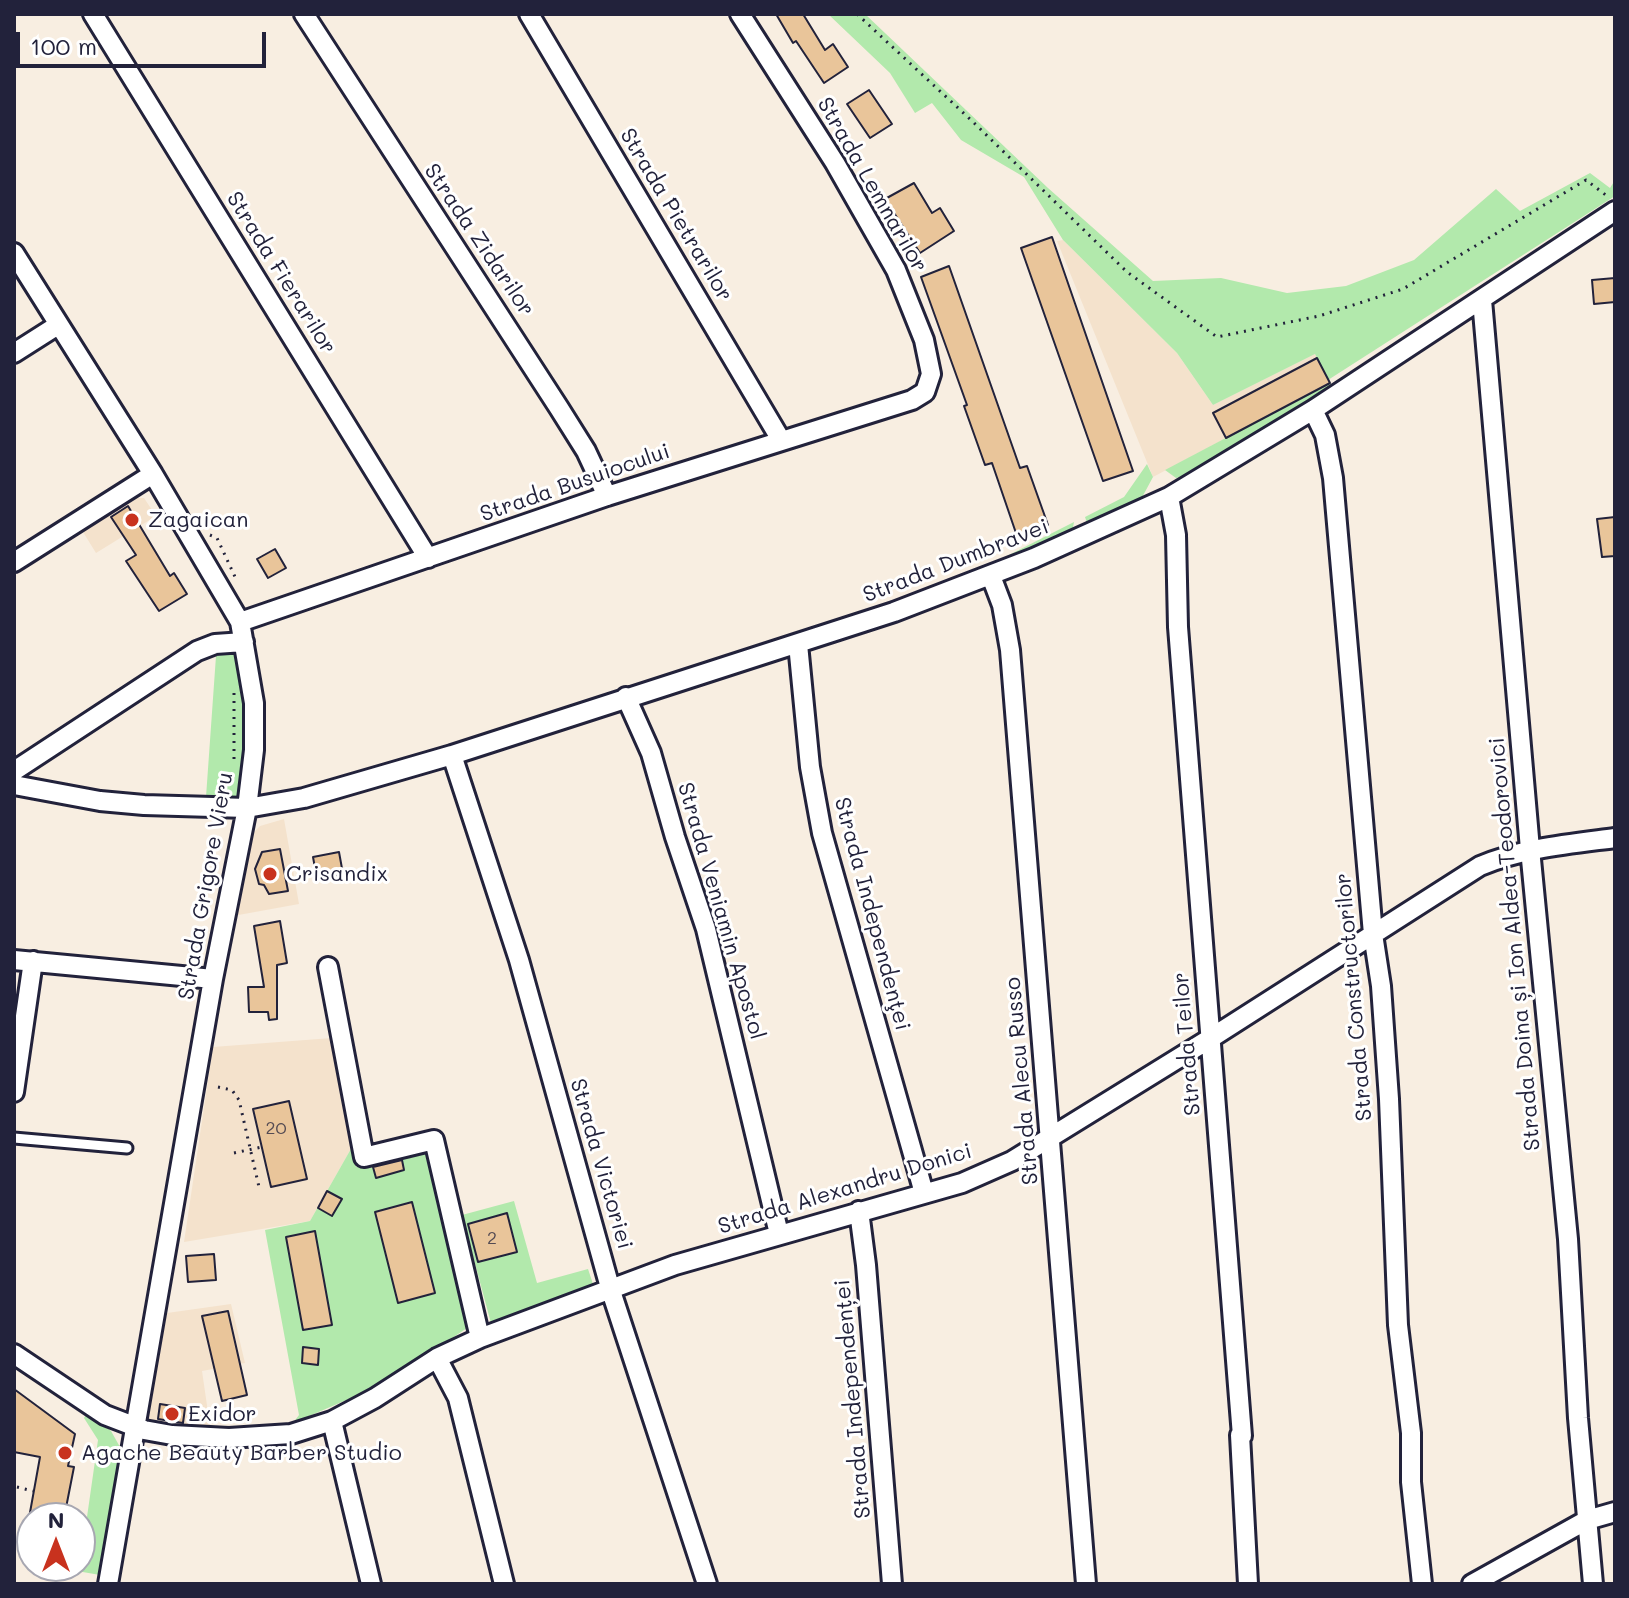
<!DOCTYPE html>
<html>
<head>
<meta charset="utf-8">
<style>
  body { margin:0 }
  #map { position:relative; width:1629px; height:1598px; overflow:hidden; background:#f8eee1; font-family:Mali,sans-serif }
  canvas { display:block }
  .frame { position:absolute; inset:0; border:16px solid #22223b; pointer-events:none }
  .north { position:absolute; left:16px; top:1502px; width:80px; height:80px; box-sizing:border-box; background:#fff; border:2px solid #a7a7b1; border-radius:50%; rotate:0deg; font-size:22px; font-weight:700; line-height:32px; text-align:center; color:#22223b }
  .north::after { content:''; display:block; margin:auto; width:28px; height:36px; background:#c8321e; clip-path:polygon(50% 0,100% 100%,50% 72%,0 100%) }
  .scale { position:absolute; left:16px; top:32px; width:250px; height:36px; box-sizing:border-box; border:4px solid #22223b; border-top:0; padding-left:10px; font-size:24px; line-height:28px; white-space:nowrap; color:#22223b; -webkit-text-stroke:6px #fff; paint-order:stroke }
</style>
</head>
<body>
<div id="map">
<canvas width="1629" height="1598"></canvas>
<div class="frame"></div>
<div class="north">N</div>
<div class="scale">100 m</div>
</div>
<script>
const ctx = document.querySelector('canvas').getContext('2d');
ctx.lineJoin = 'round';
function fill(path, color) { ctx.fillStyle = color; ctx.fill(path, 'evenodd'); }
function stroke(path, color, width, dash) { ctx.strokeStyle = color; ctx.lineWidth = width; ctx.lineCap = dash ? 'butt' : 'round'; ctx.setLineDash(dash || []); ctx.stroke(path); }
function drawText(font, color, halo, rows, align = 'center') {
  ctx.font = font + ' Mali,sans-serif'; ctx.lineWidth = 6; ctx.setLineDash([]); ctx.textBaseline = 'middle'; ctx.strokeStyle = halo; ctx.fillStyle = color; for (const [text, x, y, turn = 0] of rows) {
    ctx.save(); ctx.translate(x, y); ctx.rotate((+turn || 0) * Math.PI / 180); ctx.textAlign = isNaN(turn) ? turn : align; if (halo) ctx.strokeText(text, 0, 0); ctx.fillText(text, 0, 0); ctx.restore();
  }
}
fill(new Path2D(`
  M1063,240l114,113 36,52 102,-51 15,29 -177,94 -96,-236z
  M137,498h7l12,18 -60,37 -13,-21z
  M284,819l15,85 -66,12 15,-78 12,-12z
  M332,1038l20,109 -42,74 -126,21 29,-195z
  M231,1304l14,59 -43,8 8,55 -28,1 -34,-7 19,-107z`), '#f4e2cc');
fill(new Path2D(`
  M828,14h37l183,174 105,93 68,-3 66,15 59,-7 68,-26 82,-71 24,22 70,-38 20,15 5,-8v16l-287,184 -13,-26 -102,51 -36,-52 -114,-113 -39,-63 -63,-37 -29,-37 -17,10 -25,-40z
  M1330,383l4,6 -141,84 -17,5 -11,-8z
  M1147,464l6,13 -14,26 -51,23 -3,-9 39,-20z
  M1074,522l-2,11 -69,30 -2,-4z
  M238,651l11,66 -2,40 -10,45 -31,-5 10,-141z
  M352,1147l4,20 73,-20 41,179 -84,57 -93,40 6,-8 -34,-185 45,-9z
  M514,1201l23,82 51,-14 7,21 -103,37 -30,-112zM506,1214l-28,48 -10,-38z
  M88,1411l23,20 9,16 -20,128 -23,-4 3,-5 18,-126 -14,-22z`), '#b2e9ac');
const building = new Path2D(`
  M776,14h27l22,36 8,-6 15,23 -24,16 -28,-42 -3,2z
  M869,90l23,34 -22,14 -23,-34z
  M914,183l18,30 8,-5 14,23 -34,22 -35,-54z
  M1052,237l81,234 -30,10 -82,-233z
  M949,266l71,202 7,-2 21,59 -31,11 -25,-73 -7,2 -21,-59 3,-1 -46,-128z
  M1615,278v24l-21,2 -2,-24z
  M1317,358l13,25 -104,55 -13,-25z
  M128,506l42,70 4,-3 13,21 -28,17 -33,-50 10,-6 -25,-38z
  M1615,517v39l-13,1 -5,-38z
  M275,549l11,19 -18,10 -11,-19z
  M280,849l8,42 -19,3 -5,-9 -5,-1 -4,-15 7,-17z
  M339,852l4,22 -26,5 -4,-22z
  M280,921l7,42 -10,2v54l-8,1 -1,-8h-19l-1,-25h16l-10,-61z
  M289,1101l18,78 -36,8 -18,-78z
  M402,1160l2,10 -28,8 -3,-11z
  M327,1191l15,8 -10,17 -14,-8z
  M412,1202l23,91 -37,10 -23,-91z
  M507,1213l10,39 -39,10 -10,-38z
  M315,1231l17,94 -29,5 -17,-93z
  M214,1254l2,26 -28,2 -2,-26z
  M228,1311l19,84 -25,6 -20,-85z
  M303,1347l16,2 -1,16 -16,-2z
  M14,1389l61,45 -7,32 6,1 -10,51h-35l11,-61 -26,-5z
  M160,1404l25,4 -2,15 -25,-4z`);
fill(building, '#e9c59a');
stroke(building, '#22223b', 2);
const service = new Path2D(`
  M14,1138l113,10`);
const minor = new Path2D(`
  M93,14l335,544
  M304,14l255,394 27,43 21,45
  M529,14l252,426
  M14,253l139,221 87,148 14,81v47l-7,58 -34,171 -105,605
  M1482,300l48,549 38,390 10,179 15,166
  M14,353l44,-28
  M1313,410l12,25 8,43 40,456 8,52 8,113 9,226 13,108v49l11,102
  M1169,497l7,38 2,92 64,809 -2,-1 8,149
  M14,562l139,-88
  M991,576l11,29 8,45 76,934
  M240,622l367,-126 305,-96 13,-8 6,-18 -7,-34 -28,-70 -61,-107 -95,-149
  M798,644l12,123 12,66 102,360
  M626,697l25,56 24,84 31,92 73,305
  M452,755l67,205 92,331 96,293
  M14,771l183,-120 18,-7 29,-2
  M14,785l86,16 44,4 103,3 57,-10 148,-43 442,-143 140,-54 135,-61 144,-87 302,-199
  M14,960l199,19
  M328,967l36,190 70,-17 46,198
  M14,1092l19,-131
  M859,1211l7,54 26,319
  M14,1354l91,61 39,15 28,5 57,3 62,-4 41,-13 43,-23 62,-40 43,-20 195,-73 287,-82 50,-22 199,-123 269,-172c43,-18 89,-22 135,-28
  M437,1358l21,40 46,186
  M332,1421l39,163
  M1472,1584l115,-64 28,-8`);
stroke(service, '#22223b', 15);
stroke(minor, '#22223b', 24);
stroke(new Path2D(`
  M857,14l114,106 156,152 90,65 102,-21 84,-27 183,-109 21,16
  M210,535l7,3 19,41
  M234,693v68
  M218,1087l14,3 7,10 20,87
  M234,1153l28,-6
  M17,1487l16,4`), '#22223b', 3, [2, 6]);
stroke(service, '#fff', 9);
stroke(minor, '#fff', 18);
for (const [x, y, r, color] of [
  [132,520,8,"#c8321e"],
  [270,874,8,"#c8321e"],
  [172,1414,8,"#c8321e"],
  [65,1453,8,"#c8321e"]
]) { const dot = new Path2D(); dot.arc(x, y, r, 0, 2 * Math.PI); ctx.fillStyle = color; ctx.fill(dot); stroke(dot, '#fff', 3); }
drawText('18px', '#544b53', null, [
  ["20",276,1128],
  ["2",492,1238]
]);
drawText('22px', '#22223b', '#fff', [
  ["Strada Lemnarilor",872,185,60],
  ["Strada Pietrarilor",676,215,59],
  ["Strada Zidarilor",479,240,56],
  ["Strada Fierarilor",281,273,58],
  ["Strada Busuiocului",575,483,-19],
  ["Strada Dumbravei",956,561,-21],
  ["Strada Grigore Vieru",206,886,-80],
  ["Strada Veniamin Apostol",721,911,74],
  ["Strada Independenţei",872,914,75],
  ["Strada Doina și Ion Aldea-Teodorovici",1515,944,-95],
  ["Strada Constructorilor",1354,997,-95],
  ["Strada Teilor",1187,1044,-95],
  ["Strada Alecu Russo",1022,1081,-95],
  ["Strada Victoriei",601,1164,74],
  ["Strada Alexandru Donici",845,1189,-17],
  ["Strada Independenței",853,1399,-95]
]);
drawText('22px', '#22223b', '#fff', [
  ["Zagaican",148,520],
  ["Crisandix",286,874],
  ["Exidor",188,1414],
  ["Agache Beauty Barber Studio",81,1453]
], 'left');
</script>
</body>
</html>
